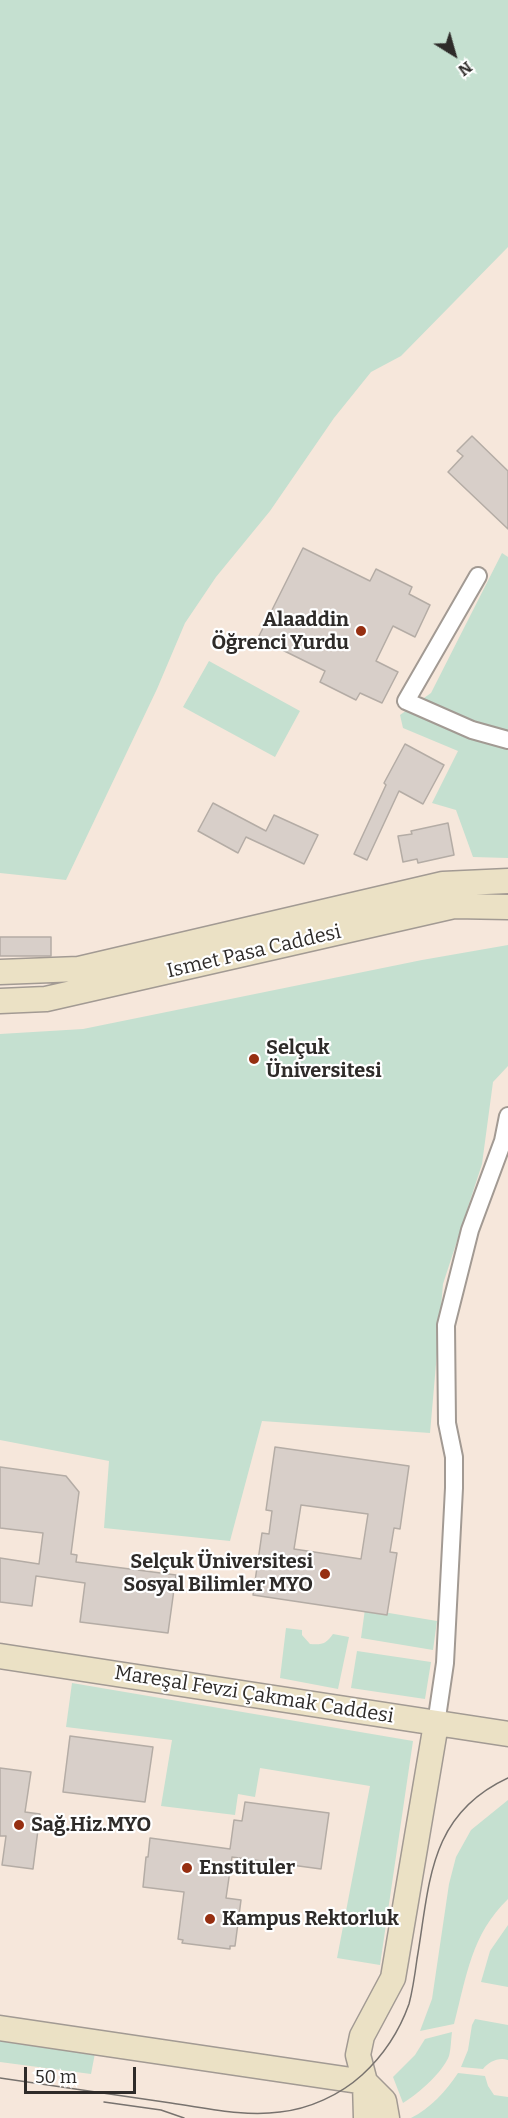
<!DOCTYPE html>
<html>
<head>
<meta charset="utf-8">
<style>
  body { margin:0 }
  #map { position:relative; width:508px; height:2118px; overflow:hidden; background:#faf2eb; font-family:Bitter,serif }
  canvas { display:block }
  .north { position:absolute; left:424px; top:24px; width:60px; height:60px; -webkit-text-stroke:4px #fff; paint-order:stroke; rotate:143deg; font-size:16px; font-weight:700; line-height:24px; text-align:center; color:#2e2b29 }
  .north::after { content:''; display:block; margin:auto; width:21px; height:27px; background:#2e2b29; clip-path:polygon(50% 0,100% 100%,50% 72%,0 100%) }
  .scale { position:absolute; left:24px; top:2067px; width:112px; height:27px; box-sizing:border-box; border:3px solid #2e2b29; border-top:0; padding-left:8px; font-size:18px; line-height:21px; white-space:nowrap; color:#2e2b29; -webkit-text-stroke:4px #fff; paint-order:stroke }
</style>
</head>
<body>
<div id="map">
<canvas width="508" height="2118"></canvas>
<div class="north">N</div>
<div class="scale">50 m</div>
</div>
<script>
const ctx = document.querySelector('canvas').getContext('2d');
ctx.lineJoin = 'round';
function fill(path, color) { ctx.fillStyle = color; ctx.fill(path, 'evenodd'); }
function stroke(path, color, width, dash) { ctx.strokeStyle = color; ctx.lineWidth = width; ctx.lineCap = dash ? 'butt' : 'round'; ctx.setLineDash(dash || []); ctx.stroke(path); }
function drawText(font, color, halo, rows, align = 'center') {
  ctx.font = font + ' Bitter,serif'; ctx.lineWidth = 4.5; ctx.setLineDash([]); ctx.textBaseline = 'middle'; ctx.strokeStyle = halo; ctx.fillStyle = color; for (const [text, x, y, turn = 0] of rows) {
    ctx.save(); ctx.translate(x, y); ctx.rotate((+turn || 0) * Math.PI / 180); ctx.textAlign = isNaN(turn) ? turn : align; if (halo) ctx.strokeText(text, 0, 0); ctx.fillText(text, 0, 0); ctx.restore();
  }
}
fill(new Path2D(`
  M0,0h508v2118h-508z`), '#f6e7db');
fill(new Path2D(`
  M0,0h508v247l-107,109 -30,16 -37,46 -64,93 -54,66 -31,46 -28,66 -91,191 -66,-7z
  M502,553l6,4v301l-35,-1 -17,-47 -24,-7 26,-52 -55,-23 -3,-13 31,-22z
  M209,661l91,50 -25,46 -92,-50z
  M508,945v121l-15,16 -11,82 -39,120 -13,149 -168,-12 -32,120 -126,-13 5,-67 -109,-21v-406l83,-5 339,-69z
  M365,1609l72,12 -4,29 -72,-12z
  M286,1628l16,2v5l8,9c12,1 16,0 23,-10l16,3 -11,52 -58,-11z
  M357,1651l74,11 -6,37 -74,-11z
  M72,1683l341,58 -33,224 -43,-7 33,-172 -110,-18 -5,29 -17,-3 -3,21 -74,-9 11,-66 -106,-13z
  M508,1800v99c-37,36 -41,76 -54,125l-34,7 12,-32 17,-115 7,-27 15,-27z
  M508,1925v62l-27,-5 9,-31z
  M475,2019l33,6v35c-10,-3 -19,2 -25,9l-22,-2 7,-17 4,-25z
  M452,2032c-1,7 -1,17 -3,24 -6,16 -32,39 -46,47l-10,-26 22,-22 10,-16z
  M0,2035l96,13 -5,26 -91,-12z
  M458,2073l27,3 3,10 6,9 14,2v21h-97c20,-10 35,-27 47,-45z`), '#c5e0d0');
const building = new Path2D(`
  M472,436l36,35v58l-60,-57 15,-16 -6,-5z
  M303,548l67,33 6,-12 36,18 -3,7 21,11 -15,32 -22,-11 -17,35 22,11 -16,31 -22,-10 -4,7 -36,-18 5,-11 -67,-33z
  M405,744l39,21 -21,39 -24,-13 -32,69 -13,-6 32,-69 -2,-2z
  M213,803l53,28 8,-16 44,20 -14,29 -58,-27 -8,16 -40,-22z
  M448,823l6,32 -36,8 -1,-4 -14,3 -5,-26 14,-2 -1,-3z
  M0,937h51v19h-51z
  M275,1447l134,19 -9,63 -6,-1 -4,24 7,1 -10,62 -134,-20 9,-62 7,1 3,-23 -6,-1zM301,1505l67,9 -7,45 -67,-10z
  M0,1467l66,9 13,16 -8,62 6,1 -1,7 100,13 -8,58 -88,-11 5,-39 -49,-7 -4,30 -32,-4v-44l39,6 4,-31 -43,-5z
  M70,1736l83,11 -8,55 -82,-10z
  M0,1768l31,4 -6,40 15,2 -7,55 -31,-4 4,-29h-6z
  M245,1802l84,11 -8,56 -89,-12 -6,41 15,2 -6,46h-5v3l-48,-6 1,-3 -5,-1 6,-47 -41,-5 3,-30h2l2,-19 80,11 4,-29 8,1z`);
fill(building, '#d8cfc9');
stroke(building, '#b4aca5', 1.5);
const street = new Path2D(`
  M478,576l-72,125 66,29 36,10
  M436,1724l9,-61 9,-175v-31l-7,-34 -1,-98 24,-95 33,-89 5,-25`);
const secondary = new Path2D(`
  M0,972l79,-3 364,-85 65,-3
  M0,1001l46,-2 408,-93 54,1
  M0,1656l508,78
  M0,2028l365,54
  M365,2082l19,19 3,17
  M366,2118l-1,-36 -7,-27 4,-19 31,-58 43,-254`);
stroke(street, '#a29a93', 20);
stroke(secondary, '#a29a93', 27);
stroke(street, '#fff', 16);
stroke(secondary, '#ebe1c5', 24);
stroke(new Path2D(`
  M0,2078c57,8 114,17 171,25 36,5 73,14 109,9 29,-3 60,-17 82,-37 22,-20 37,-43 47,-71 4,-15 6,-30 8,-45 13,-76 11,-144 91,-181
  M104,2102l57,8 23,8`), '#77726e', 1.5);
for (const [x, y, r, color] of [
  [361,631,6,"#962f11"],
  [254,1059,6,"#962f11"],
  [325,1574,6,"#962f11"],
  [19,1825,6,"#962f11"],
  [187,1868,6,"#962f11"],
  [210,1919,6,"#962f11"]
]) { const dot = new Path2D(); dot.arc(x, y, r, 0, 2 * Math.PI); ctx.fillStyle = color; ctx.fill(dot); stroke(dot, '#fff', 2); }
drawText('bold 20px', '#2e2b29', '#fff', [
  ["Alaaddin",349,620,"right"],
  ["Öğrenci Yurdu",349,643,"right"],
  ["Selçuk",266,1048],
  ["Üniversitesi",266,1071],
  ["Selçuk Üniversitesi",313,1562,"right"],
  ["Sosyal Bilimler MYO",313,1585,"right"],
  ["Sağ.Hiz.MYO",31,1825],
  ["Enstituler",199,1868],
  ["Kampus Rektorluk",222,1919]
], 'left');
drawText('20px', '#2e2b29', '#fff', [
  ["Ismet Pasa Caddesi",254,952,-13],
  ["Mareşal Fevzi Çakmak Caddesi",254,1695,9]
]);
</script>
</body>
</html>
